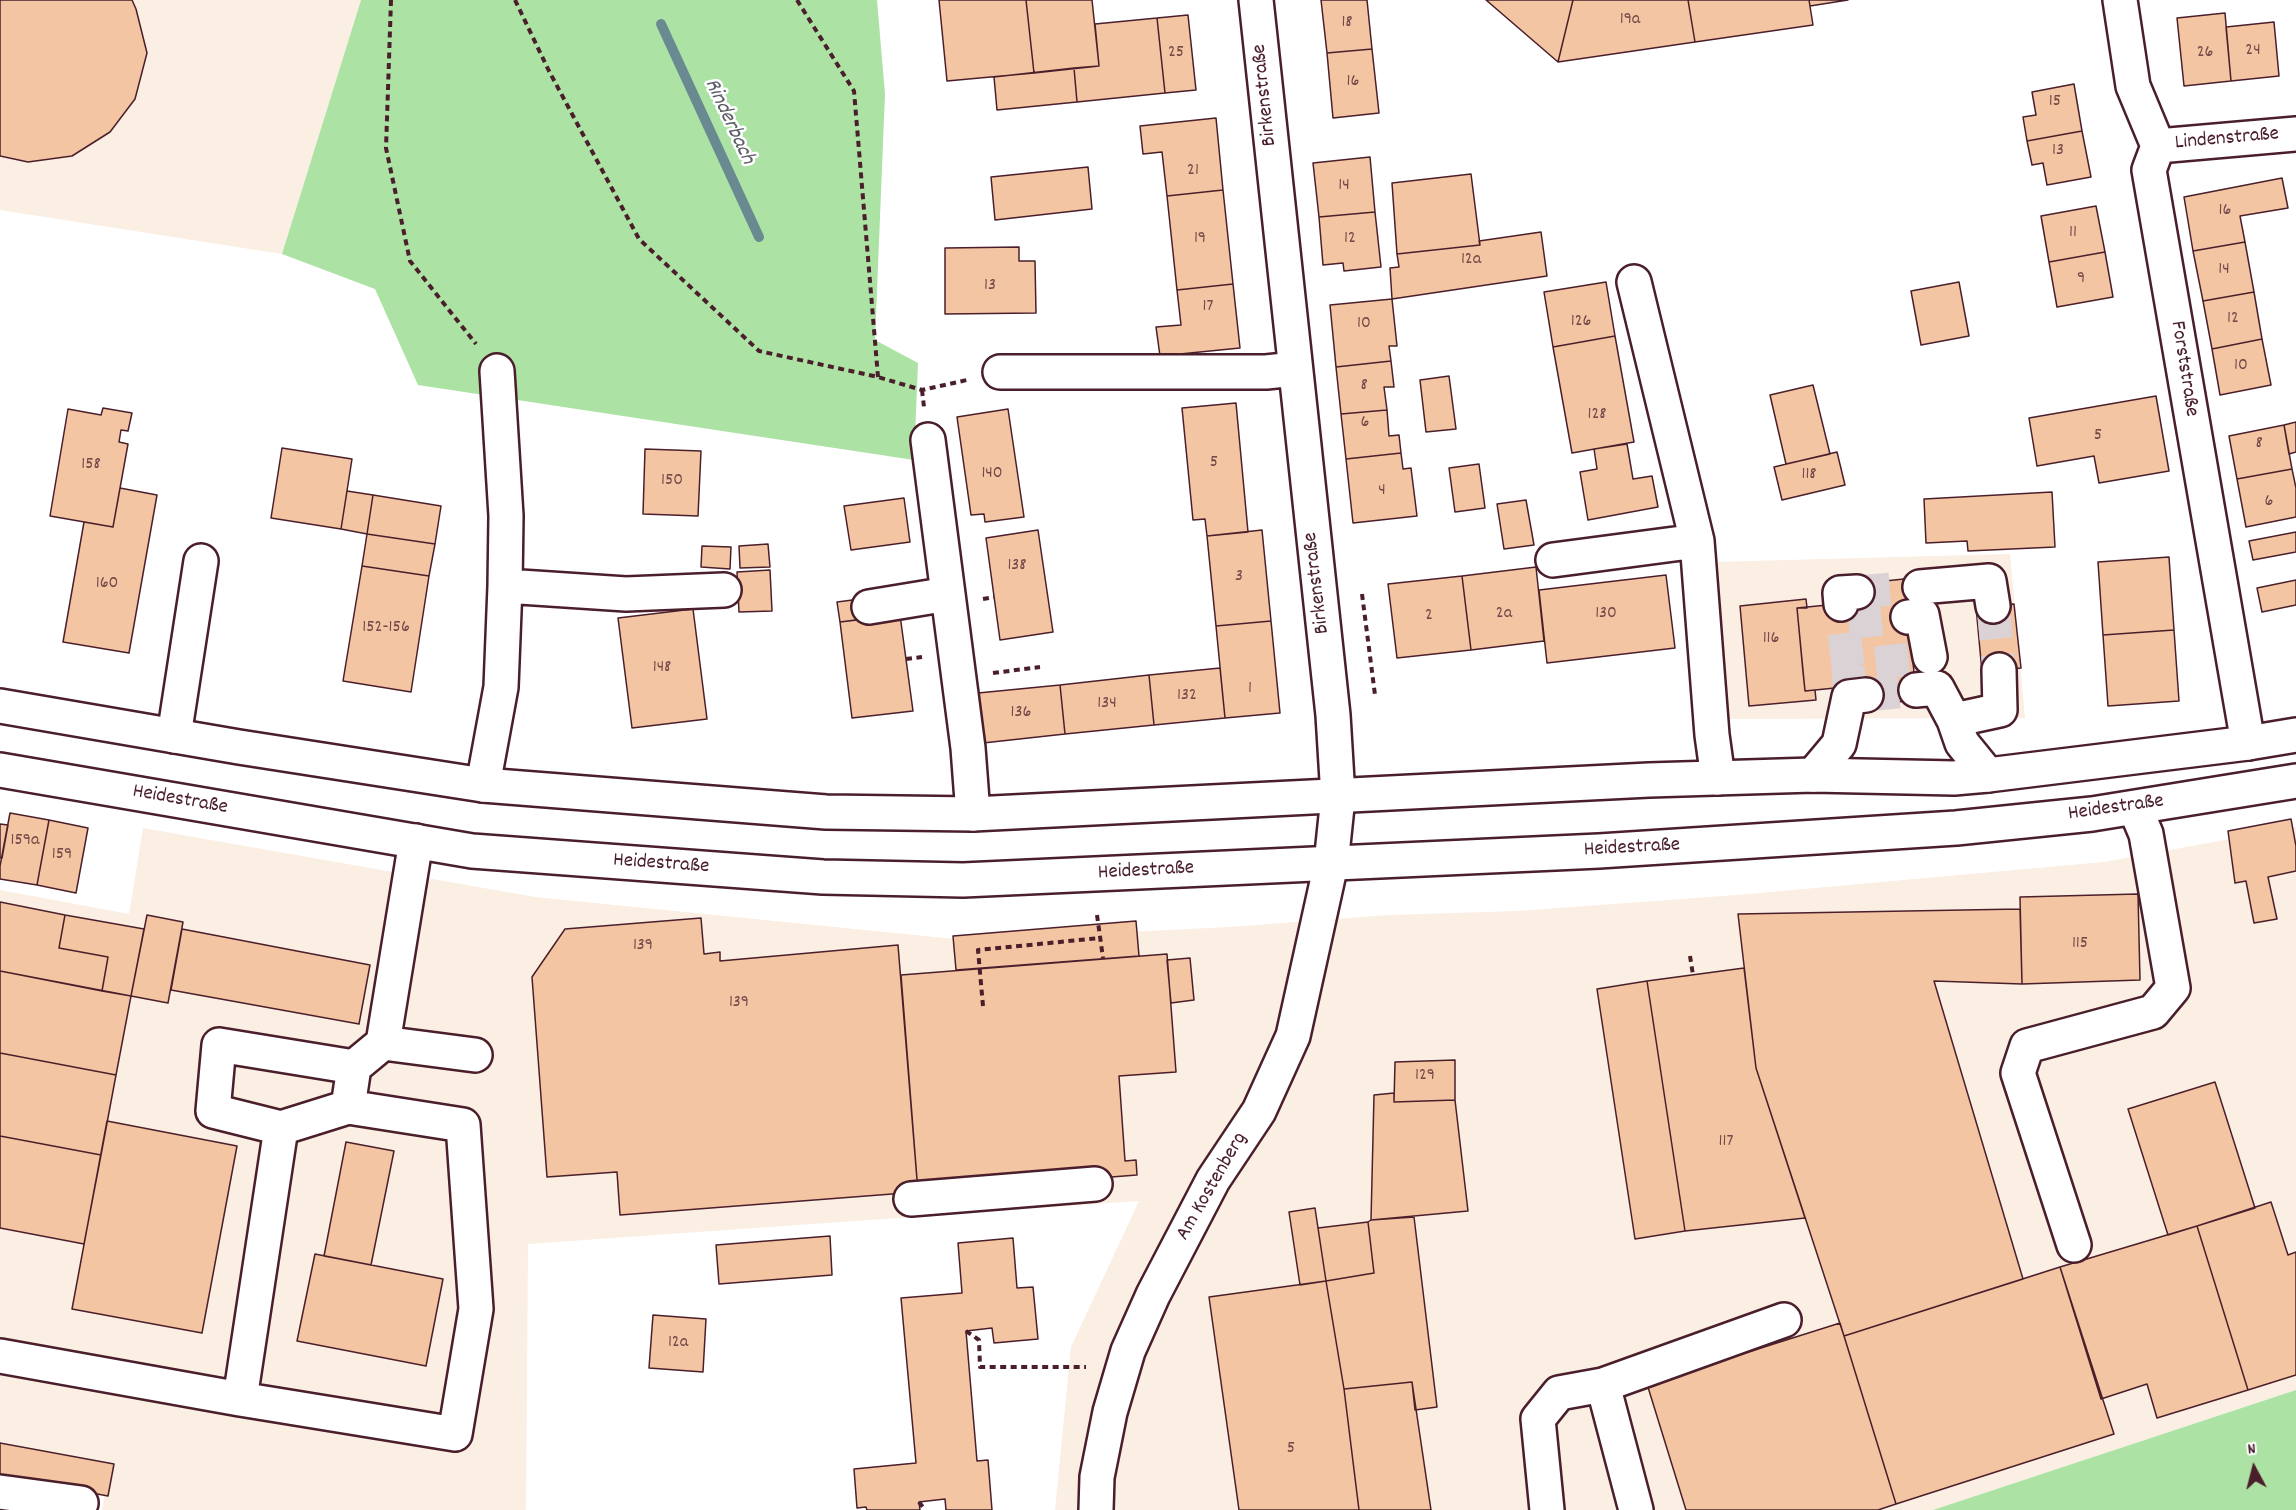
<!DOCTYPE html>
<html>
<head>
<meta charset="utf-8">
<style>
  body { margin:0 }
  #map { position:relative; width:2296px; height:1510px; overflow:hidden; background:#fff; font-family:Dekko,sans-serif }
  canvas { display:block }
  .north { position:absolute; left:2224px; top:1438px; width:60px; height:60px; -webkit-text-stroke:4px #fff; paint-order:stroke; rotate:353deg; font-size:16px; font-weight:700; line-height:24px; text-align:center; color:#4a1f2b }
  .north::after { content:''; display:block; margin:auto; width:21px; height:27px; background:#4a1f2b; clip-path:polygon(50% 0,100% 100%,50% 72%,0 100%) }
</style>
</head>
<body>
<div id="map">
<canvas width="2296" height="1510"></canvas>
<div class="north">N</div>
</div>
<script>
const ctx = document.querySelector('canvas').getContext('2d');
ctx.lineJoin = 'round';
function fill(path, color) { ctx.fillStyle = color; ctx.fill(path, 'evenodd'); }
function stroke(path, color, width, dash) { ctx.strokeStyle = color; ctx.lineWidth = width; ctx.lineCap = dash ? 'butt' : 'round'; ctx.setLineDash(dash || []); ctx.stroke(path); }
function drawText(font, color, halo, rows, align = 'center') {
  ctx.font = font + ' Dekko,sans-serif'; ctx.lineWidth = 5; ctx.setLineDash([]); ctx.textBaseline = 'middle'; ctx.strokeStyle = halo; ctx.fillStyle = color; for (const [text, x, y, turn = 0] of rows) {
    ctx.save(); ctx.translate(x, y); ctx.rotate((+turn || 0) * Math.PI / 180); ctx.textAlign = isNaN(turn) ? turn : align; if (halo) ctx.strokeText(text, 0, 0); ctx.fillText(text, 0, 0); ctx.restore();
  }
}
fill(new Path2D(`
  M0,0h361l-79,254 -282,-44z
  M2010,554l15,164 -296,1 -16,-157z
  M2296,827v563l-363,120h-878l16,-163 68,-146 -611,43 -2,266h-424l8,-47 -110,-21v-552l129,24 14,-86 392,69 430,43 264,-13 160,-12 128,-4 220,-16 367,-33z`), '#fbeee3');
fill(new Path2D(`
  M361,0h516l8,94 -10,246 43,23 -4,97 -496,-75 -43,-96 -93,-35z
  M2296,1390v120h-363z`), '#ace2a4');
stroke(new Path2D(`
  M661,24l98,213`), '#6a8a92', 10);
const building = new Path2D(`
  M0,0h132l4,9 11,44 -12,46 -25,33 -38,24 -44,6 -28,-6z
  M939,0h87l8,73 -87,8z
  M1026,0h66l7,66 -65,7z
  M1321,0h46l5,49 -45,4z
  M1486,0h87l-15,62z
  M1573,0h115l7,42 -137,20z
  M1688,0h121l4,25 -118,17z
  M1809,0h39l-38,6z
  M2225,13l6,68 -47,5 -7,-68z
  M1188,15l8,75 -31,3 -8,-75z
  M1157,18l8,75 -88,9 -3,-34 25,-2 -4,-42z
  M2274,22l5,54 -48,5 -5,-54z
  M1372,49l7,64 -46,5 -6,-65z
  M1074,68l3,34 -80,8 -3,-33z
  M2074,84l8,47 -55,10 -4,-24 13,-2 -4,-23z
  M1216,118l7,72 -56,6 -5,-44 -19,2 -3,-28z
  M2082,131l9,46 -44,8 -4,-22 -11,2 -5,-24z
  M1370,157l5,55 -56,5 -6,-54z
  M1088,167l4,42 -97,11 -4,-43z
  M1471,174l9,71 -83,9 -5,-71z
  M2282,178l6,30 -48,8 5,26 -52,9 -9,-54z
  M1223,190l10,94 -56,6 -10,-94z
  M2096,206l9,46 -56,10 -8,-46z
  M1375,212l6,55 -37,4 -1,-8 -20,2 -4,-48z
  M1541,232l6,44 -155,23 -2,-31 9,-1 -2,-13 83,-9 -1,-4z
  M2245,242l9,50 -51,9 -10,-50z
  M1019,247v14h16l1,52 -91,1v-66z
  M2105,252l8,45 -56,10 -8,-45z
  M1606,282l9,54 -62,11 -9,-55z
  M1959,282l10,54 -48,9 -10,-54z
  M1233,284l7,64 -80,8 -4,-29 25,-2 -4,-35z
  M2254,292l8,47 -50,10 -9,-48z
  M1392,299l5,47h-8l2,15 -55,6 -6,-62z
  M1615,336l19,106 -62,11 -19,-106z
  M2262,339l9,46 -51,10 -8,-46z
  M1391,361l3,26h-10l3,23 -46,4 -5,-47z
  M1449,376l7,53 -30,3 -6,-52z
  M1813,385l17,69 -44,10 -16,-69z
  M2156,396l13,75 -70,12 -5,-27 -57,10 -8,-48z
  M1236,403l12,129 -41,4 -2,-17 -12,1 -11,-112z
  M103,408l29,5 -4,18 -7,-1 -2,12 9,2 -15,83 -63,-11 18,-107 33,6z
  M1008,409l16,108 -39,5 -1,-8 -13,1 -14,-98z
  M1387,410l2,26 10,-1 2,18 -55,6 -5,-45z
  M2296,422v30l-7,2 -5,-29z
  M2284,425l8,44 -55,10 -8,-43z
  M1627,444l6,35 19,-3 6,31 -70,13 -8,-48 17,-3 -3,-20z
  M282,448l70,11 -11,70 -70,-11z
  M645,449l56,2 -3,65 -55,-2z
  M1837,452l8,33 -63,15 -8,-33z
  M1401,453l2,16 8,-1 6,48 -64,7 -7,-64z
  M1479,464l6,44 -30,4 -6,-44z
  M2292,469l4,19v29l-50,10 -9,-48z
  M120,488l37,7 -28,158 -66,-11 21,-120 29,5z
  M347,491l26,4 -6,39 -26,-5z
  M2052,492l3,55 -87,4 -1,-10 -41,2 -2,-44z
  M373,495l68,11 -6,38 -68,-10z
  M904,498l6,44 -59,8 -7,-44z
  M1526,500l8,45 -30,4 -7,-45z
  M1038,530l15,102 -53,8 -14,-102z
  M1262,530l9,91 -55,5 -9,-90z
  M2296,532v20l-43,8 -4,-19z
  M367,534l68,10 -6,32 -67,-10z
  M768,544l2,23 -30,1 -1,-22z
  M702,546l29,1 -1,22 -29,-2z
  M2169,557l5,73 -71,5 -5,-73z
  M362,566l67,10 -18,116 -68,-11z
  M1536,567l8,74 -73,9 -9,-74z
  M770,570l2,41 -33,1 -2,-40z
  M1666,575l9,73 -128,15 -8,-73z
  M1462,576l9,74 -74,8 -9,-74z
  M1904,579l13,121 -50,5 -2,-20 -60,6 -8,-83 61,-6 -2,-18z
  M2296,580v25l-34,7 -5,-24z
  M868,598l3,20 -31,4 -3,-20z
  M1806,599l1,9h-10l6,64 2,19 10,-1 1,10 -67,6 -9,-100z
  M2014,604l7,64 -39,4 -6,-65z
  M693,609l14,110 -75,9 -14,-110z
  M900,615l13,96 -61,7 -12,-96z
  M1271,621l9,92 -55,5 -9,-92z
  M2174,630l5,71 -71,5 -5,-71z
  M1220,668l5,50 -71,7 -5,-50z
  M1149,675l5,50 -89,9 -5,-49z
  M1060,685l5,49 -82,9 -5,-50z
  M10,813l39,7 -12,65 -37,-6v-13z
  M2291,819l5,27v25l-28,6 9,42 -23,4 -8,-42 -11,2 -7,-52z
  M49,820l39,8 -12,65 -39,-8z
  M0,824l8,1 -6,33h-2z
  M2138,894l2,86 -118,4 -2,-87z
  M0,902l65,13 -6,33 49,9 -6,34 -102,-20z
  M2020,909l2,75 -88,-3 89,298 -179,57 -88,-268 -18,-154z
  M65,915l79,14 -13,67 -29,-5 6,-34 -49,-9z
  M147,915l36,7 -15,81 -37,-7z
  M701,918l3,36 16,-2v9l178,-16 20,247 -298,23 -3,-43 -70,5 -15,-200 33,-48z
  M1136,921l3,35 -183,14 -3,-34z
  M182,929l188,36 -11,59 -188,-34z
  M1167,954l9,118 -57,4 6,85 11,-1 1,15 -219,17 -17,-217z
  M1190,958l4,42 -23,3 -4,-43z
  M1744,968l12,100 49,150 -120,13 -38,-250z
  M0,971l131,25 -15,79 -116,-22z
  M1647,981l38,250 -50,8 -38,-250z
  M0,1053l116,22 -15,80 -101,-19z
  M1455,1060v40l-61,2 1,-40z
  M2215,1082l40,126 -87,27 -40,-126z
  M1394,1093v9l61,-2 13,111 -97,9 3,-125z
  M107,1121l130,25 -35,187 -130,-24z
  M0,1136l101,19 -17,89 -84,-16z
  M346,1142l48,9 -23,114 -47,-9z
  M2271,1202l17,53 8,-3v123l-48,15 -51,-164z
  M1315,1208l11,73 -26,4 -11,-73z
  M1414,1217l23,190 -22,3 -3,-28 -68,7 -18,-108 48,-8 -6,-51 3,-2z
  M1368,1222l6,51 -48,8 -8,-53z
  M2197,1226l51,164 -91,28 -10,-34 -46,15 -41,-132z
  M830,1236l2,39 -113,9 -3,-39z
  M1013,1238l4,50 16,-1 5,52 -44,4 -2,-15 -26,3 11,130 11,-1 4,50h-46l-1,-11 -26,3 1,8h-53l-1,-3 -9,1 -3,-39 62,-6 -15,-165 61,-5 -4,-50z
  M315,1254l128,25 -17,87 -129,-25z
  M2060,1267l54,167 -218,70 -52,-168z
  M1326,1281l18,108 15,121h-120l-30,-213z
  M653,1315l53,4 -3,53 -54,-4z
  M1840,1323l56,181 -18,6h-192l-39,-126z
  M1412,1382l19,128h-72l-15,-121z
  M0,1443l114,21 -6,32 -108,-20z`);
fill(building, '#f3c5a2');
stroke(building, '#4a1f2b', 1.5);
stroke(new Path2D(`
  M1857,592l48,-4
  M1993,606l6,64
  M1848,666l-5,-43 65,-6
  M1849,687l-1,-21 65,-7
  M1866,695l50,-5`), '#dbd2d5', 33, [33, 16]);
const minor = new Path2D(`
  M2120,0l13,86 25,60 -9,24 99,573
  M2158,146l138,-12
  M1634,282l63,259 15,194 6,43
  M1000,372h266l29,-3
  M928,440l40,308 5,66
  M1553,560l144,-19
  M505,586l121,8 98,-4
  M1920,587l69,-6 4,25
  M1841,604l-1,-11 17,-1
  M869,607l79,-13
  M1908,617l14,-2 8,42
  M1916,690l21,-2 17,32 8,23 26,32
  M1954,720l46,-10 -1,-40
  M174,736l27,-175
  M1813,775l26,-31 10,-47 17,-2
  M483,785l18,-98 4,-101 1,-70 -9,-145
  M383,1043l92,12
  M281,1128l67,-21
  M911,1199l184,-15
  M2074,1245l-56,-172 9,-27 126,-34 20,-24 -27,-154 -11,-26
  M0,1356l240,43 41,-271 -68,-17 6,-66 135,22 29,-24 33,-202
  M1603,1385l181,-65
  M240,1399l215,35 21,-125 -13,-184 -115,-18 6,-40
  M0,1492l81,11
  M1096,1510l1,-33 13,-65 18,-61 25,-56 60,-115 46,-69 34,-75 38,-172 7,-67 -5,-82 -77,-715
  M1547,1510l-9,-91 21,-26 44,-8 33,125`);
const major = new Path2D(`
  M0,706l239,41 244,38 343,27 147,2 676,-34 164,-5 141,3 34,-3 260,-32 48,-8
  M0,770l472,81 351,26 140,3 636,-29 357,-23 136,-14 204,-33`);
stroke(minor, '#4a1f2b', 38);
stroke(major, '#4a1f2b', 38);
stroke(new Path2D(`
  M391,0l-5,148 24,113 66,83
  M515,0l34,71 90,168 120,112 119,26 44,13 45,-10
  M797,0l57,91 24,286
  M922,390l2,17
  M1362,594l13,101
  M983,599l11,-2
  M906,659l16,-2
  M993,673l47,-6
  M1097,915l6,43
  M1690,956l3,19
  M983,1006l-5,-56 122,-12
  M966,1331l13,9 1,27h106
  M919,1502l6,8`), '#4a1f2b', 4, [6, 4.5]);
stroke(minor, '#fff', 33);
stroke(major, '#fff', 33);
drawText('18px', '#744849', null, [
  ["19a",1630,21],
  ["18",1347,24],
  ["24",2253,52],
  ["25",1176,54],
  ["26",2205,54],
  ["16",1353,83],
  ["15",2055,103],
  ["13",2058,152],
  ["21",1193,172],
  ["14",1344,187],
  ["16",2225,212],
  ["11",2073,234],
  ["19",1200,240],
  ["12",1350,240],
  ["12a",1471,261],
  ["14",2224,271],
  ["9",2081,280],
  ["13",990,287],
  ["17",1208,308],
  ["12",2233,320],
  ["126",1581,323],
  ["10",1364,325],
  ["10",2241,367],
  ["8",1364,387],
  ["128",1597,416],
  ["6",1365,424],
  ["5",2098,437],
  ["8",2259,445],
  ["5",1214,464],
  ["158",91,466],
  ["140",992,475],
  ["118",1809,476],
  ["150",672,482],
  ["4",1382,492],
  ["6",2269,503],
  ["138",1017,567],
  ["3",1239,578],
  ["160",107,585],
  ["2a",1504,615],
  ["130",1606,615],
  ["2",1429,617],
  ["152-156",386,629],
  ["116",1771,640],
  ["148",662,669],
  ["1",1250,690],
  ["132",1187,697],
  ["134",1107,705],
  ["136",1021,714],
  ["159a",25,842],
  ["159",62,856],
  ["115",2080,945],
  ["139",643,947],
  ["139",739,1004],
  ["129",1425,1077],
  ["117",1726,1143],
  ["12a",678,1344],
  ["5",1291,1450]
]);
drawText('21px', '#4a1f2b', '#fff', [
  ["Birkenstraße",1266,95,-96],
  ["Lindenstraße",2227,140,-5],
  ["Forststraße",2183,369,81],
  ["Birkenstraße",1318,583,-97],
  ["Heidestraße",180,801,10],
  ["Heidestraße",2116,809,-8],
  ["Heidestraße",1632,849,-3],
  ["Heidestraße",661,865,4],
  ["Heidestraße",1146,872,-3],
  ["Am Kostenberg",1213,1187,-60]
]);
drawText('italic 22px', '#5d5d67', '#fff', [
  ["Rinderbach",728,122,65]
]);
</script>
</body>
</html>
